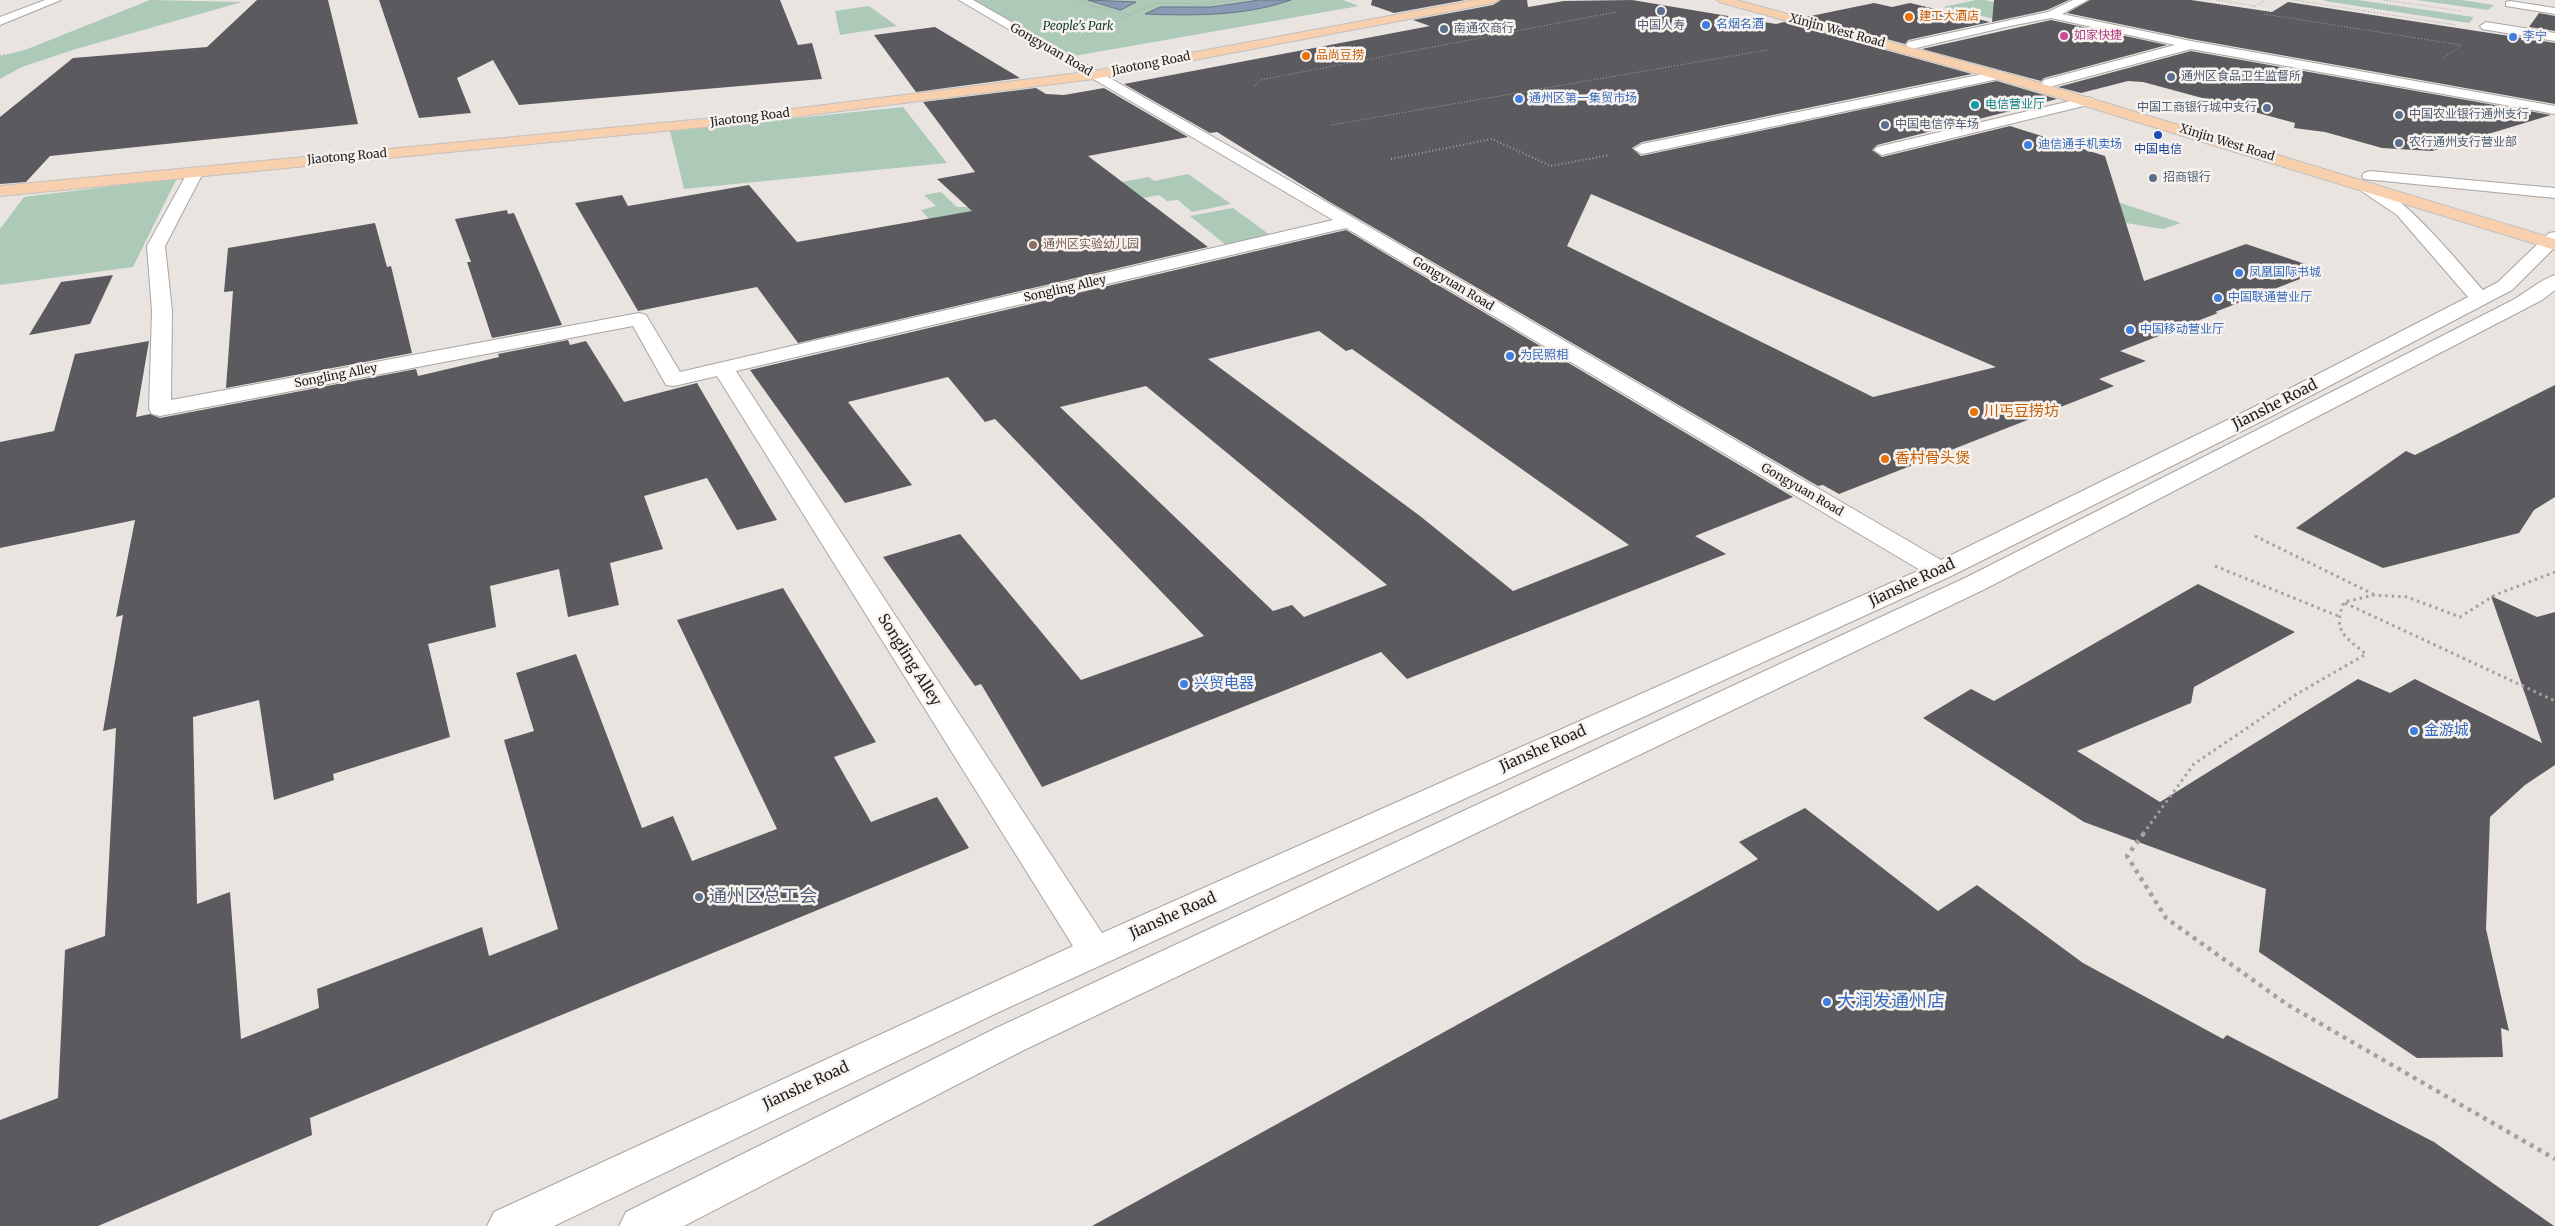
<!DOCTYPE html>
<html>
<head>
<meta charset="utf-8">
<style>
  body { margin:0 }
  canvas { display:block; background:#e9e4e0 }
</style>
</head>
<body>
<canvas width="2555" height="1226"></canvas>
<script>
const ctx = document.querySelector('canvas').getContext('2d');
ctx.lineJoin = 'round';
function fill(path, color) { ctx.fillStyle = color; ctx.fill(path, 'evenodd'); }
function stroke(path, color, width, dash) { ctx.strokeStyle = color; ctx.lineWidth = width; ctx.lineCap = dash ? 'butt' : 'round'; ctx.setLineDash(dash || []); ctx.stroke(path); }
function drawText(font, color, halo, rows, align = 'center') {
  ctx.font = font + ' Merriweather,"Noto Sans SC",serif'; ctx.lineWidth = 5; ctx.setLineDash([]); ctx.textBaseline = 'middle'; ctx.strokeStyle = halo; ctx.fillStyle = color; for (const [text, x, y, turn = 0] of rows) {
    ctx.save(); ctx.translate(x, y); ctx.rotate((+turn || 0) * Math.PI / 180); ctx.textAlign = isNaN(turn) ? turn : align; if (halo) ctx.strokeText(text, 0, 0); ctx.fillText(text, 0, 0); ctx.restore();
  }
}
fill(new Path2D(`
  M150,0l92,2 -166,47 -54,18 -22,12v-23l25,-6z
  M972,0h371l16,6 -285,50z
  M1976,0h9l52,13 -38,7 -56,-13z
  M2325,0h33l116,17 -5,6 -145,-22z
  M2416,0h45l33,5 -6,5z
  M869,6l28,20 -57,9 -5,-24z
  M903,107l44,56 -263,26 -14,-58z
  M1958,149l223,74 -18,6 -43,-7z
  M1188,174l43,30 -39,8 -14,-12 -11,1 -8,-6 -50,9 -41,-12 81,-15 5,4z
  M177,178l-44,89 -133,18v-56l24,-32z
  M941,192l16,15h13l23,20 -35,25 -37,-42 15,-4 -12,-11z
  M1233,208l37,27 -44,10 -36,-29z`), '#adcab9');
const water = new Path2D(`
  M1088,0l48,2 -15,8z
  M1260,0h31c-45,16 -98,16 -146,14l15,-7h51z`);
fill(water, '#899ab5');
stroke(water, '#6a7587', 1);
fill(new Path2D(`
  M257,0h71l30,124 -308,32 -24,26 -26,2v-67l73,-59 134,-11z
  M379,0h401l18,45 14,-2 10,36 -303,26 -26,-45 -36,18 14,35 -52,5z
  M1372,0h93l-71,13 -23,-8z
  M1501,0h26l1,7 36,-6 68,-1 144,24 8,-2 188,52 -330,68 -10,6 9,8 356,-75 60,18 -180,46 -5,5 10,7 128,-31 95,30 39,125 102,-37 77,26 -108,42 3,1 -98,38 26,10 -47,18 15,7 -275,108 -16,-9 -5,1 -490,-285 -111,-69 -7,1 -86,-49 306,-58 -17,-6 80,-15zM1591,194l405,173 -123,30 -306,-151z
  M1994,0h75l-22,10 -55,12z
  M2090,0h101l81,12 16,-10 267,41v61l-364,-65 -124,-26z
  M1874,3l18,4 18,-4 80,19 -82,18 -3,4 -99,-27z
  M2539,13l16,3v15l-26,-4z
  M2051,20l116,25 -123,33 -3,3 -119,-32z
  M935,27l85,51 -104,14 -42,-57z
  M2191,51l360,64 -119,36 -50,-3 -57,-16 -31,-4 1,-5 -152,-41 -15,-1 -47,12 -23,-6z
  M1036,88l10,6 18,1 40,-7 84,49 -100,19 120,91 -410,96 -41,-56 -119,24 -63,-108 47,-8 6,11 121,-21 48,57 175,-31 -35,-32 38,-7 -52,-70z
  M507,210l1,4 6,-1 48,112 -70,13 -25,-76h4l-16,-43z
  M375,223l12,44 4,-1 21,87 -186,35 7,-97 -9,1 4,-44z
  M1346,230l447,267 -98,39 31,18 -319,125 -26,-27 -339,135 -61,-103 -6,2 -92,-129 77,-23 121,146 123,-44 -209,-217 -10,3 -37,-45 -100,25 64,83 -67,18 -95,-133zM1319,331l27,20 6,-2 277,196 -116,46 -93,-75 -212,-157zM1146,386l241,199 -83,32 -12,-12 -19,6 -213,-204z
  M113,275l-23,49 -61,11 32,-53z
  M568,340l2,5 16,-4 38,61 73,-19 80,137 -40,10 -30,-52 -63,18 19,53 -53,14 9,42 -51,12 -9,-48 -69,17 6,41 -68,17 22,93 -117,37 1,6 -60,20 -15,-100 -66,17 4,187 33,-12 11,147 78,-31 -2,-19 165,-62 7,29 69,-27 -54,-189 30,-9 -18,-58 60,-19 66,174 31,-12 19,45 85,-32 -100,-209 106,-32 93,154 -42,15 37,65 66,-25 32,51 -659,270 2,17 -214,91h-98v-106l58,-22 7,-148 40,-14 11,-208 -13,3 20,-116 -7,2 19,-97 -135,28v-106l54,-11 21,-77 74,-13 -13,76 14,-3 10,4 256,-49 2,7 81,-19 -1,-3z
  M2555,385v112l-21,13 -15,23 -136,35 -87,-40 110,-77 9,4z
  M2198,584l97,48 -101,55 -3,16 -114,48 83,51 198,-123 32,14 25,-14 127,64 -51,-147 46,21 18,-5v153l-30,20 -35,32 -4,112 23,102 -8,-3 2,29 -86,1 -158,-106 7,-63 -182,-67 -161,-104 48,-29 23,12z
  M1805,808l133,103 39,-26 106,78 140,76 4,-4 207,107 120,84h-1462l666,-367 -19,-17z`), '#5b5b5f');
const minor = new Path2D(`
  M45,0h16l-61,25v-8z
  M959,0h14l312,178 656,382 313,-153 214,-110 -71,-82 -40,-27 -2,-3 2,-3c32,-8 105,85 126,108l15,-8 51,-49 6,-1v15l-43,43 -242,127 -321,160 -948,434 -447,215h-67l7,-14 579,-266 -356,-570 -43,10 -8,-1 -33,-59 -473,90 -8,-2 -3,-5 3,-98 -5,-65 43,-78h12l2,3 -39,75 7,65 -1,89 468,-87 7,2 34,57 653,-152zM1346,228l574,342 -818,363 -366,-562z
  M2073,0h15l-26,14 129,27 364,65v8l-364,-65 -142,38 -5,-1 -2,-3 2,-3 131,-35 -124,-27 -41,8 -98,23 -6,-4 2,-3 140,-30z
  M2510,1l45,7v6l-49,-8v-4z
  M2486,22l69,11v8l-73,-12 -2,-3z
  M1998,71l5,1 2,3 -2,3 -361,76 -8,-5 8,-5z
  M2087,97l5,1 2,3 -2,3 -210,51 -8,-5 3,-3z
  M2370,171l185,17v10l-191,-19 -2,-3 2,-3z
  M2555,275v15l-13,10 -557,289 -963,462 -338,175h-65l7,-14 368,-183 973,-452 542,-275c14,-7 32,-23 46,-27z`);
const major = new Path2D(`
  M1475,0h24l-6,3 -399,76 -349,44 -745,73v-10l745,-71 349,-44z
  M1717,0h19l284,77 535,162v11l-545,-167 -291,-81z`);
stroke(minor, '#a9a4a0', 2);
stroke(major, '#c1c0c0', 2);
stroke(new Path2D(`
  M1078,0l11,5 42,10
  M2216,0l40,6
  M2294,0l162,25
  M2384,0l78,11
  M2250,9l16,-9
  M2264,14l197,31
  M1087,35l68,-32 46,1 37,-4
  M0,55h4
  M2442,59l18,-13
  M1255,86l5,-6 356,-68
  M1331,125l436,-75`), '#a4a09d', 1, [1, 2]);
stroke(new Path2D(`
  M1391,159l101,-20 59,27 58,-11`), '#a4a09d', 2, [1, 2.5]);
stroke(new Path2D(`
  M2255,536l118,58
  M2215,566l123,50
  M2345,603l210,98
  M2143,834l51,-70 103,-70 69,-40c-21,-17 -34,-23 -22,-52l30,-7 33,2 53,20 35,-22 60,-23`), '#a4a09d', 3, [2.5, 4]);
stroke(new Path2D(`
  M2144,833l-17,23 39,62 122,87 267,154`), '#a4a09d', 4.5, [4, 5]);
fill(minor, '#fff');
fill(major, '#f8d0ad');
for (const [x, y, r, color] of [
  [1661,11,5,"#5c6f8a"],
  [1909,17,5,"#e8710a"],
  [1706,25,5,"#3f7fe0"],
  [1444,29,5,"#5c6f8a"],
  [2064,36,5,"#d1479c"],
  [2513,37,5,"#3f7fe0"],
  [1306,56,5,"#e8710a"],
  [2171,77,5,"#5c6f8a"],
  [1519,99,5,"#3f7fe0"],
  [1975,105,5,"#0f9aa8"],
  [2267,108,5,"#5c6f8a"],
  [2399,115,5,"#5c6f8a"],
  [1885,125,5,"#5c6f8a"],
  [2158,135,5,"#1a4fb4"],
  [2399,143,5,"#5c6f8a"],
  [2028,145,5,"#3f7fe0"],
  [2153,178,5,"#5c6f8a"],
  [1033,245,5,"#8d6e63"],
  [2239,273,5,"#3f7fe0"],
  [2218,298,5,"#3f7fe0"],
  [2130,330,5,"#3f7fe0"],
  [1510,356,5,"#3f7fe0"],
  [1974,412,5,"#e8710a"],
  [1885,459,5,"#e8710a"],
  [1184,684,5,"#3f7fe0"],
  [2414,731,5,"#3f7fe0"],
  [699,897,5,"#5c6f8a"],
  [1827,1002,5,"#3f7fe0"]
]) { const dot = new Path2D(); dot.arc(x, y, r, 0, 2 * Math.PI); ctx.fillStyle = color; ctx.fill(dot); stroke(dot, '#f7f2ee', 2); }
drawText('12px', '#c56008', '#f7f2ee', [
  ["建工大酒店",1919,17],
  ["品尚豆捞",1316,56]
], 'left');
drawText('12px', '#366cbe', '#f7f2ee', [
  ["名烟名酒",1716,25],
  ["李宁",2523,37],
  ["通州区第一集贸市场",1529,99],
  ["迪信通手机卖场",2038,145],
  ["凤凰国际书城",2249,273],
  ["中国联通营业厅",2228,298],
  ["中国移动营业厅",2140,330],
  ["为民照相",1520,356]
], 'left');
drawText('12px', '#4e5e75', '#f7f2ee', [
  ["中国人寿",1661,26,"center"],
  ["南通农商行",1454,29],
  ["通州区食品卫生监督所",2181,77],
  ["中国工商银行城中支行",2257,108,"right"],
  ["中国农业银行通州支行",2409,115],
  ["中国电信停车场",1895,125],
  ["农行通州支行营业部",2409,143],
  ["招商银行",2163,178]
], 'left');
drawText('italic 12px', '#0f3b28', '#f7f2ee', [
  ["People's Park",1078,27]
]);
drawText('12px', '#201e1d', '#f7f2ee', [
  ["Xinjin West Road",1837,31,15],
  ["Gongyuan Road",1051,50,30],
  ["Jiaotong Road",1151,64,-11],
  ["Jiaotong Road",750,118,-7],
  ["Xinjin West Road",2227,143,17],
  ["Jiaotong Road",347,157,-5],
  ["Gongyuan Road",1453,284,31],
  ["Songling Alley",1065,289,-13],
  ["Songling Alley",336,376,-11],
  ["Gongyuan Road",1802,490,30]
]);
drawText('12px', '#b23c85', '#f7f2ee', [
  ["如家快捷",2074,36]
], 'left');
drawText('12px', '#0d838f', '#f7f2ee', [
  ["电信营业厅",1985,105]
], 'left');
drawText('12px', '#164399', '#f7f2ee', [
  ["中国电信",2158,150]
]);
drawText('12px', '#785e54', '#f7f2ee', [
  ["通州区实验幼儿园",1043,245]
], 'left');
drawText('15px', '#201e1d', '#f7f2ee', [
  ["Jianshe Road",2275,405,-27],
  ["Jianshe Road",1912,583,-25],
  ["Songling Alley",909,660,58],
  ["Jianshe Road",1543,749,-24],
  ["Jianshe Road",1173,916,-24],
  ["Jianshe Road",806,1086,-25]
]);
drawText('15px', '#c56008', '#f7f2ee', [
  ["川丐豆捞坊",1984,412],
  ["香村骨头煲",1895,459]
], 'left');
drawText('15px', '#366cbe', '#f7f2ee', [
  ["兴贸电器",1194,684],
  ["金游城",2424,731]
], 'left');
drawText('18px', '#4e5e75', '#f7f2ee', [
  ["通州区总工会",709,897]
], 'left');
drawText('18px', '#366cbe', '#f7f2ee', [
  ["大润发通州店",1837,1002]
], 'left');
</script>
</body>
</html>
